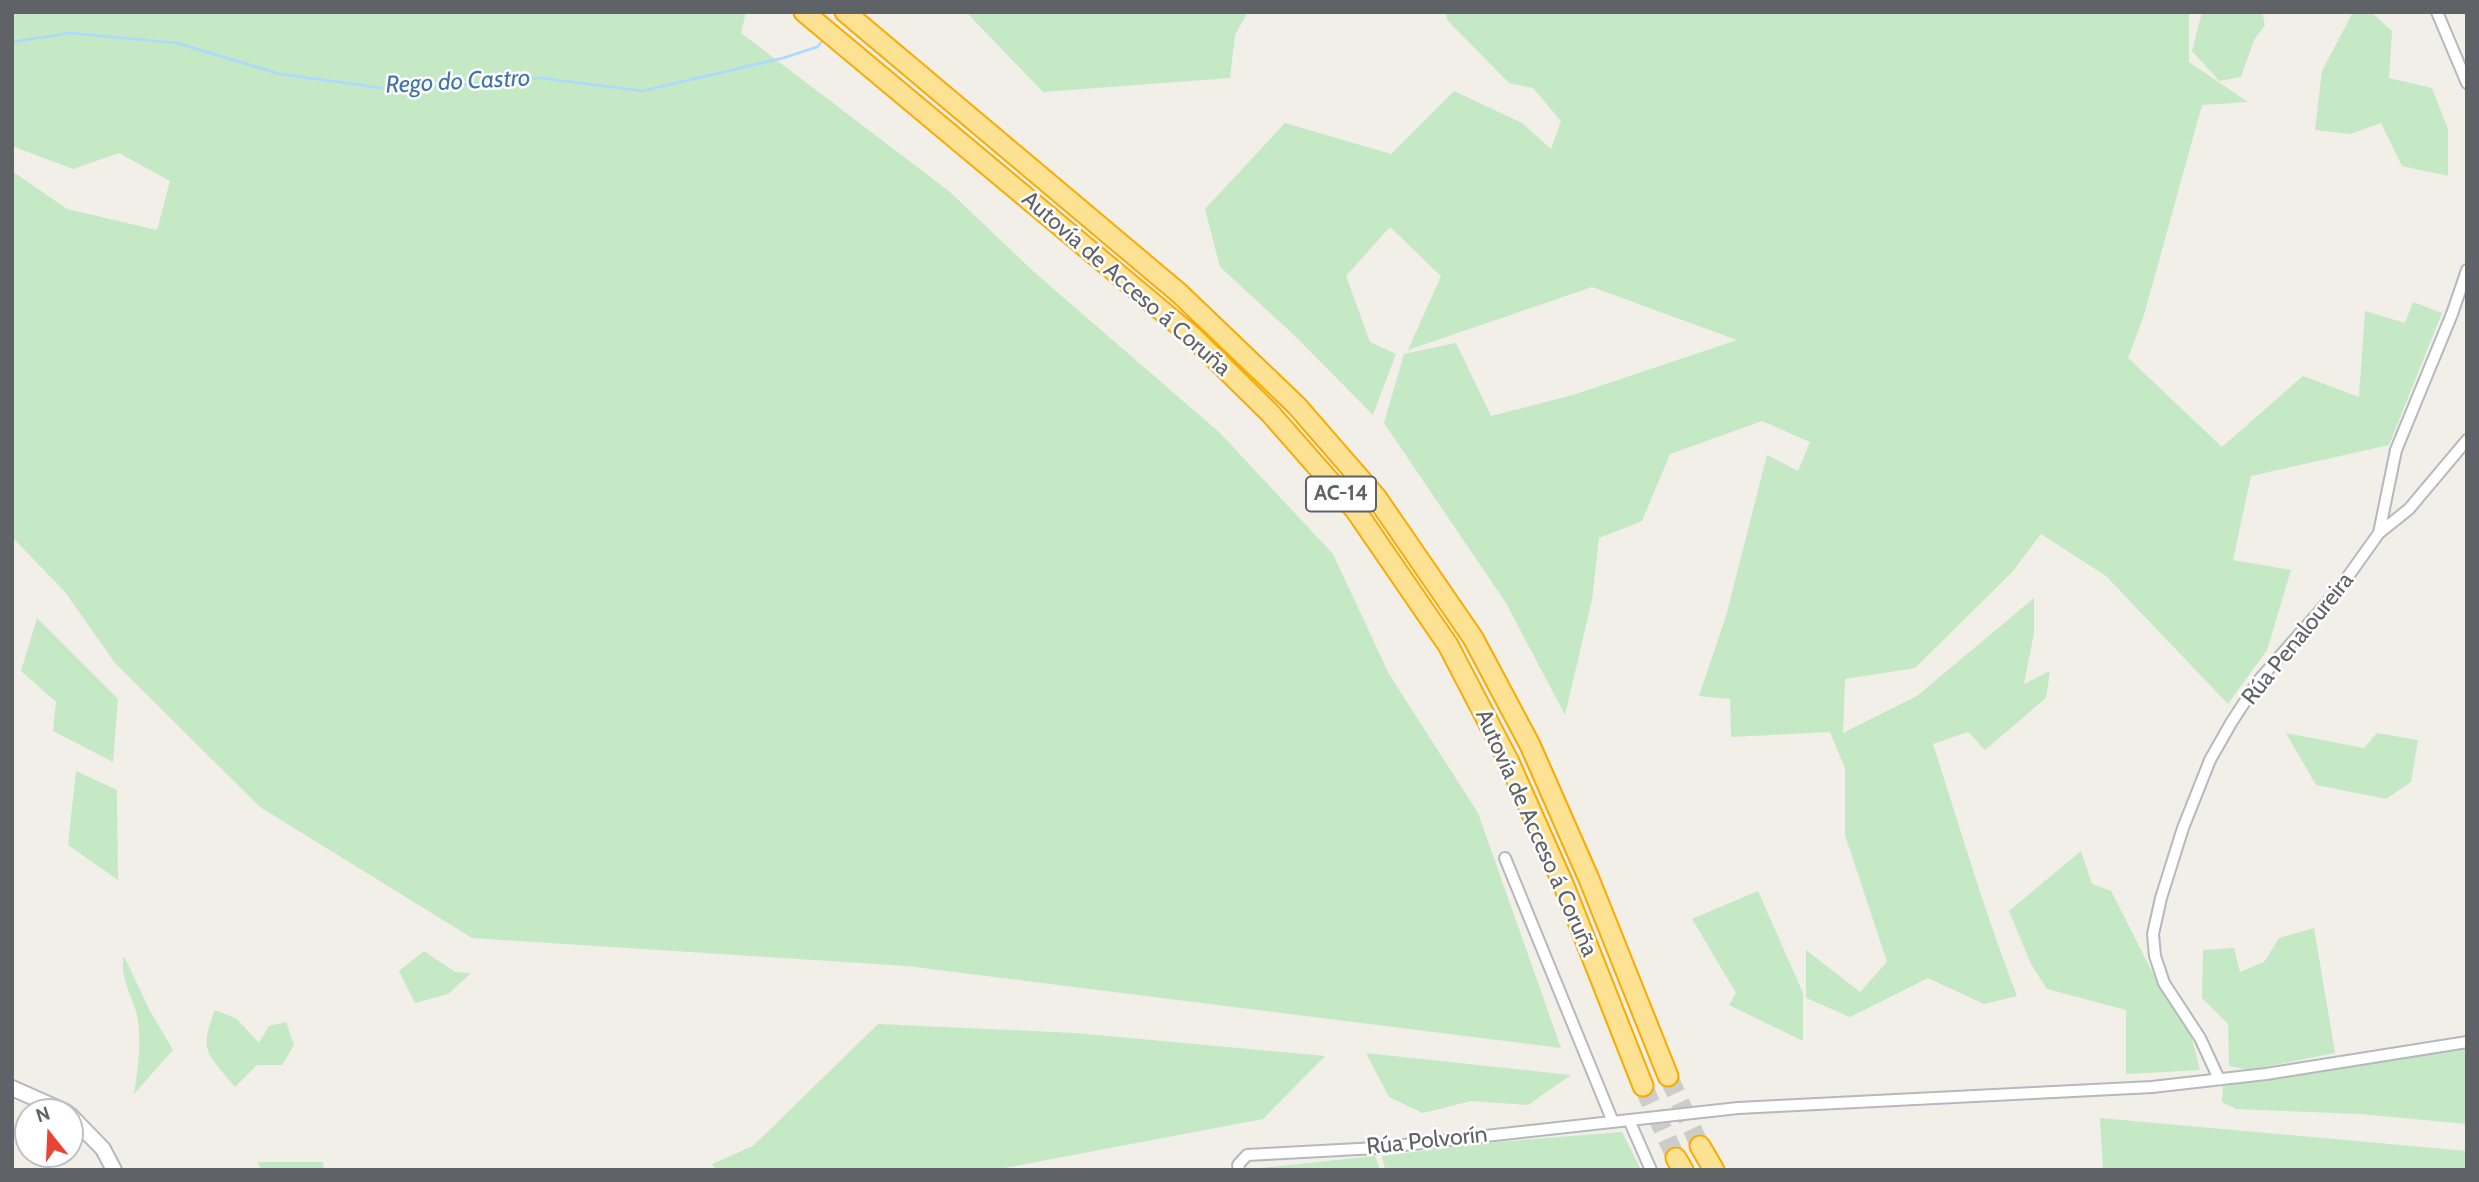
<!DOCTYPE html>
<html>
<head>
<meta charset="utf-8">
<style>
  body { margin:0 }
  #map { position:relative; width:2479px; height:1182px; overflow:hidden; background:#f1efe8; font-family:Cabin,sans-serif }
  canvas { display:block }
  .frame { position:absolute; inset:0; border:14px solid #5f6368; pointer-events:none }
  .north { position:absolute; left:14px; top:1098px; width:70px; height:70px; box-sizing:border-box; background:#fff; border:2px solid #bfc1c3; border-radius:50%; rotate:342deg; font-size:19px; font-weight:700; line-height:28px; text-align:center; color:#5f6368 }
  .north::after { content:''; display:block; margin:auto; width:24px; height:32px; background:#ea4335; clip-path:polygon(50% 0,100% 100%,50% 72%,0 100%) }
</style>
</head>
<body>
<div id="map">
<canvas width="2479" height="1182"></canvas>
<div class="frame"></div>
<div class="north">N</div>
</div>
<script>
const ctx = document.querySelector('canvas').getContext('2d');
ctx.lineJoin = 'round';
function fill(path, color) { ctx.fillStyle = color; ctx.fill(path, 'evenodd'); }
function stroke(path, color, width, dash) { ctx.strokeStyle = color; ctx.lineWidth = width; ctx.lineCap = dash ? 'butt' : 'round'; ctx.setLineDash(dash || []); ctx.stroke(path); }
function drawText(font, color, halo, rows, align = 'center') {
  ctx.font = font + ' Cabin,sans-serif'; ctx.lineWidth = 5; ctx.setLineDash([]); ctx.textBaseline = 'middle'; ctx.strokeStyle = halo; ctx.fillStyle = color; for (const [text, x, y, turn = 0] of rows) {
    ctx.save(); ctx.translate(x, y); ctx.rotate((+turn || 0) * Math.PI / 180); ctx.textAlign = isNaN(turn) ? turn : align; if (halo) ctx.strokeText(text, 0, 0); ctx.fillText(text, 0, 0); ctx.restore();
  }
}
fill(new Path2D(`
  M12,12h734l-5,21 209,159 84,80 186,161 113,121 56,120 89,139 83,235 -654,-82 -435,-28 -212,-131 -145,-144 -50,-71 -53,-55v-366l55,38 90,21 13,-49 -51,-28 -46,16 -61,-23z
  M966,12h282l-13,23 -5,43 -187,14z
  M1445,12h744v50l59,40 -46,3 -58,210 -16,43 94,89 81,-71 56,21 6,-86 40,12 8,-21 29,11 -53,132 -138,31 -18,84 58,10 -24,80 -39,54 -122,-128 -65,-42 -28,37 -98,97 -70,11 -2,54 74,-37 117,-98v35l-10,51 26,-13 -4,27 -61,52 -17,-18 -35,12c27,84 52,169 84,252l-33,8 -56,-26 -78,39 -44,-19v-48l54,42 27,-30 -42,-127v-67l-15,-36 -99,5 -1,-38 -31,-3 27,-80 41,-161 31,16 12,-29 -48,-21 -92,33 -28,67 -43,17 -7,62 -27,115 -59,-112 -122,-180 20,-69 52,-11 35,73 82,-21 164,-55 -145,-53 -184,63 33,-74 -51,-49 -44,49 24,66 26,12 -23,61 -79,-80 -74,-68 -15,-58 80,-86 106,31 63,-63 68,32 29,26 10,-28 -28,-33 -24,-5 -61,-62z
  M2202,12h60l3,13 -11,15 -13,37 -22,4 -27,-30z
  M2353,12h18l21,19 -3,47 43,10 16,41v47l-46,-10 -21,-43 -30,11 -36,-4 7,-59z
  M37,618l81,81 -5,63 -60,-31 3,-29 -35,-31z
  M2286,733l78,15 13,-15 41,7 -7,42 -25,17 -70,-14z
  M76,771l41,19 1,90 -50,-35z
  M2081,851l11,33 19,7 53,104 27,40 9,35 -74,4v-64l-79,-21 -16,-25 -22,-53z
  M1758,891l45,102v48l-74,-36 7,-12 -44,-74z
  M2314,928l21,125 -86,17 -20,-4 -1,-42 -26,-26 1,-48 31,-2 6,24 24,-10 15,-24z
  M424,951l31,21 16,1 -23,21 -33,9 -16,-32z
  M124,956l26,55 23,39 -39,44c4,-25 8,-54 3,-79 -5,-21 -18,-37 -13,-59z
  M215,1010l22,9 22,24 10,-17 17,-4 8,23 -12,20h-25l-22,22c-27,-34 -37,-34 -20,-77z
  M878,1024l197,9 250,23 -62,63 -269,51h-279l-3,-6 41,-18z
  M2460,1049l7,1v74l-107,-10 -124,-5 -14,-7 1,-16z
  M1366,1053l205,22 -43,30 -57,-4 -48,12 -34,-16z
  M2100,1118l367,33v19h-364z
  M1622,1132l19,38h-256l-3,-14 103,-13z
  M1375,1156l5,14 -129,-1z
  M258,1162h65l1,8h-63z`), '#c5e8c5');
stroke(new Path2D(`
  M12,42l58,-9 107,10 103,31 117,16 144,-12 101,13 141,-33 34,-11 7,-8`), '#aadaff', 2.5);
stroke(new Path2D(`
  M1668,1076l32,70
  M1643,1086l33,72`), '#ccccc8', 19, [19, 10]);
const minor = new Path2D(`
  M2437,12l30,71
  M2379,533l30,-24 58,-69
  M1505,858l108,264
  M2219,1079l-19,-41 -36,-55 -9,-27 -2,-22 8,-36 22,-70 27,-68 21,-37 28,-43 80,-91 40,-56 17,-83 56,-136 15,-44
  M1629,1120l22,50
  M1239,1170l-1,-5 9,-10 130,-7 361,-40 414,-21 114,-13 201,-32`);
const tertiary = new Path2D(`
  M12,1088l54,24
  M70,1115l33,34 11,21`);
const motorway = new Path2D(`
  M804,12l388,324 78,77 86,98 92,134 61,117 55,124 79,200
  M845,12l334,281 118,113 79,91 97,141 57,107 59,134 79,197
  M1700,1146l14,24
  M1676,1158l7,12`);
stroke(minor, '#b5b8bc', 14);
stroke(tertiary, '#b5b8bc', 18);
stroke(motorway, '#f9ab00', 23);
stroke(minor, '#fff', 10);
stroke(tertiary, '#fff', 14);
stroke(motorway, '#fde293', 19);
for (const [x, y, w] of [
  [1341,494,70]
]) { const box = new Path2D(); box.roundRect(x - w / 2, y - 17.5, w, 35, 5); ctx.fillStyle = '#fff'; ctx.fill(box); stroke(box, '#5f6368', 2); }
drawText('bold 21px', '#5f6368', null, [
  ["AC-14",1341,494]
]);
drawText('23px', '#5f6368', '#fff', [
  ["Autovía de Acceso á Coruña",1126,284,41],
  ["Rúa Penaloureira",2298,639,-51],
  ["Autovía de Acceso á Coruña",1536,833,66],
  ["Rúa Polvorín",1427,1141,-6]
]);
drawText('italic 24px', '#4174aa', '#fff', [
  ["Rego do Castro",458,82,-3]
]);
</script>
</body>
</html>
